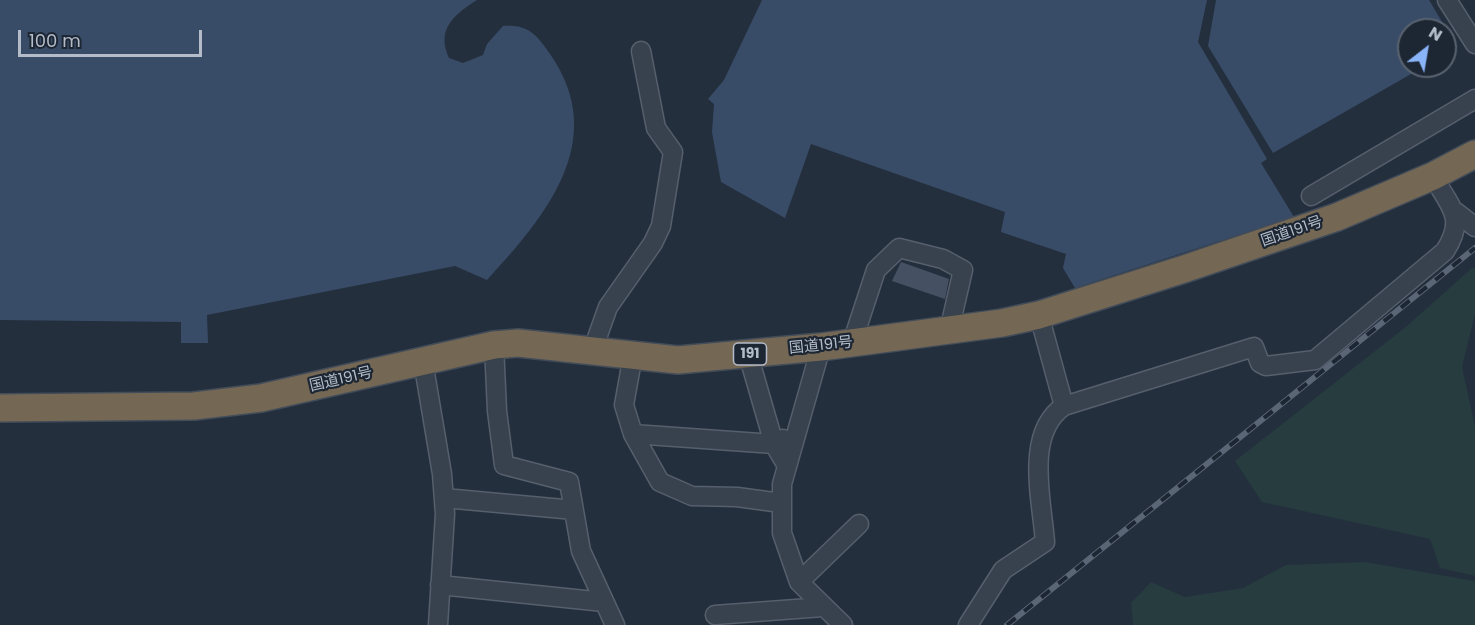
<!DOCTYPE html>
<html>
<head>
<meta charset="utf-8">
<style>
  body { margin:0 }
  #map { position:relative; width:1475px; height:625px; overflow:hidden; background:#242f3e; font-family:Poppins,sans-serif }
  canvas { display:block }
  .north { position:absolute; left:1397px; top:18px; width:60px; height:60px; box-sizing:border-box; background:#1d2633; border:2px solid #59626f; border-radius:50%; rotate:31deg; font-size:16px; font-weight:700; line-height:24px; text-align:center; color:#b4bcc9 }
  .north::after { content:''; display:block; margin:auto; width:21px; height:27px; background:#8ab4f8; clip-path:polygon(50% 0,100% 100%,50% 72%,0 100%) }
  .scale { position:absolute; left:18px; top:30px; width:184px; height:27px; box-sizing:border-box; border:3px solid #b4bcc9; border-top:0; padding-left:8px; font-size:18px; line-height:21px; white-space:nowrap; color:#b4bcc9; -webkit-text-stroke:4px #1d2633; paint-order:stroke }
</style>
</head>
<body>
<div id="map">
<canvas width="1475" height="625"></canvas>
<div class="north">N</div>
<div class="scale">100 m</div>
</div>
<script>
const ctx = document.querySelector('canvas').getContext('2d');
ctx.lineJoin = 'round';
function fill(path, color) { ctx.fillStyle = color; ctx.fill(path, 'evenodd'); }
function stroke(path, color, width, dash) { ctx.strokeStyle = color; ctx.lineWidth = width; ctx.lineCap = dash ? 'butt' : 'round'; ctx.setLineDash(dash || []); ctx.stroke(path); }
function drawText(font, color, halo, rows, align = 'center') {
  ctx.font = font + ' Poppins,"Noto Sans JP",sans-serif'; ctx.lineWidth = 4.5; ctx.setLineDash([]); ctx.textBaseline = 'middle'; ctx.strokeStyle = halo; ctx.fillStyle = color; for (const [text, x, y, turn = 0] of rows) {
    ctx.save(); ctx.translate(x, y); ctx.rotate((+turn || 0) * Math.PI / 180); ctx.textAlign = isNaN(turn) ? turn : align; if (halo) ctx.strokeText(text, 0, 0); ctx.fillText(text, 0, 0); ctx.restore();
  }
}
fill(new Path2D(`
  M1472,268h3v46l-13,53 13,59v150l-35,-8 -10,-29 -168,-37 -27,-41 172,-135z
  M1365,562l110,19v44h-342l-2,-22 20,-21 34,15 58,-9 43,-23z`), '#263c3f');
fill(new Path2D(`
  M0,0h477c-24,15 -41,30 -28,58l14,5 20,-8 4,-11 16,-18c25,-2 34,9 47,28 60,86 -4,162 -63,226l-32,-14 -248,49 1,28h-27v-21l-181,-2z
  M762,0h445l-9,42 69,117 -6,4 33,54 -219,71 -12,-20 3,-14 -65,-22 4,-20 -194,-68 -26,74 -64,-36 -9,-50 2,-28 -6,-5 16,-19z
  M1216,0h213l28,47 -12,7v-24h-36v36h16l-152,87 -65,-107z`), '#394c67');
fill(new Path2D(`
  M901,262l48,17 -4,20 -53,-18z`), '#455162');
const minor = new Path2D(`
  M1447,0l28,44
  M1311,196l164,-97
  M1456,212l19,15
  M852,343l24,-73 23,-22 44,11 20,11 -14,61
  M494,345l3,66 7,54 65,17 12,69 34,74
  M821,347l-39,137v49l17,49 44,43
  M593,349l15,-42 45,-64 8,-17 12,-74 -17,-24 -15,-77
  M748,354l26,90 9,-5
  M633,355l-9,50 9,29 27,48 32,14 45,1 44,6
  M423,361l19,113 3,40 -7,111
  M1064,406l190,-59 6,16 6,3 49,-6 130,-109c22,-34 4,-45 -12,-75
  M633,434l141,10 13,22
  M444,498l130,12
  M799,582l60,-58
  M440,585l164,17
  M715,615l108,-8
  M968,625l35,-55 42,-28c-3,-41 -21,-109 19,-136l-25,-91`);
const highway = new Path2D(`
  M0,408l194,-2 67,-8 233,-53 24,-2 160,17 143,-13 181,-24 37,-8 145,-46 153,-52 96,-41 42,-22`);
stroke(minor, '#565f6c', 21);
stroke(highway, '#434c59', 30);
stroke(minor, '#38414e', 18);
stroke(highway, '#746855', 27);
const rail = new Path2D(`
  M1007,625l468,-377`);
stroke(rail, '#5a6575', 6);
stroke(rail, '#1d2633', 4, [11]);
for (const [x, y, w] of [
  [750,354,33]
]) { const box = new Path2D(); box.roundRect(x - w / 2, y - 11, w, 22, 4.5); ctx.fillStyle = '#1d2633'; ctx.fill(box); stroke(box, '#b4bcc9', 1.5); }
drawText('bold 14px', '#b4bcc9', null, [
  ["191",750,354]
]);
drawText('15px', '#b4bcc9', '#1d2633', [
  ["国道191号",1292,232,-19],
  ["国道191号",821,346,-6],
  ["国道191号",341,380,-13]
]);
</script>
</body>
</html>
